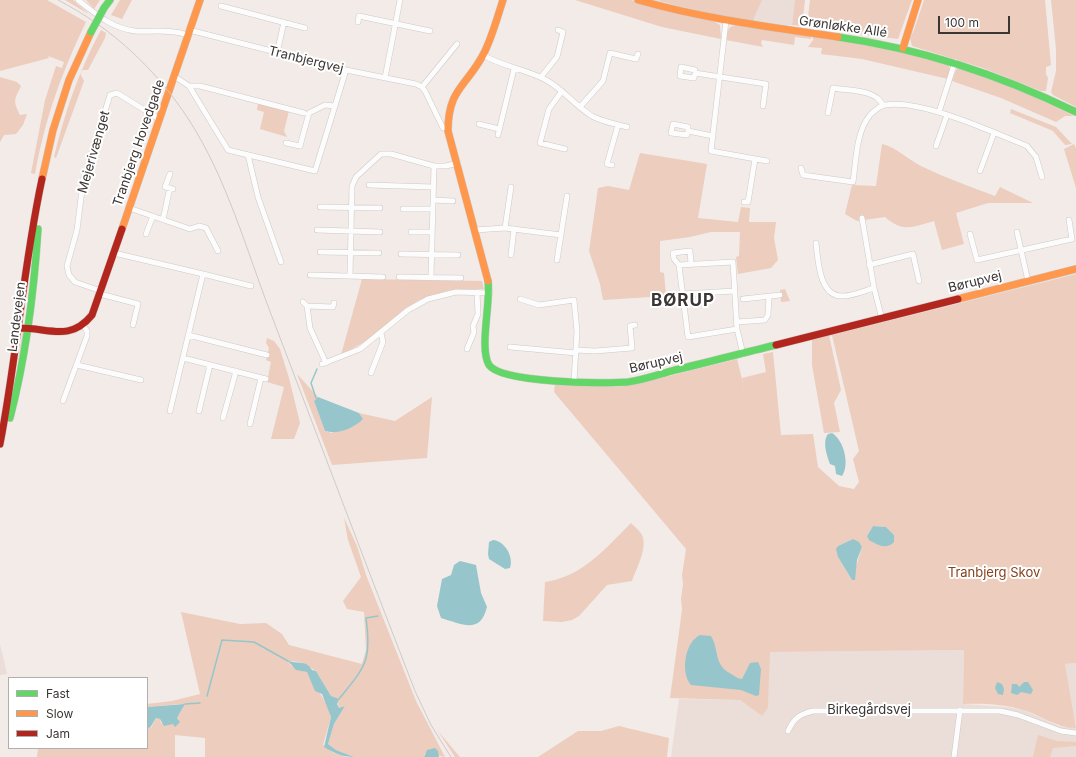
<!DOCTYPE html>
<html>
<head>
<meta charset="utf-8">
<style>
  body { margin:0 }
  #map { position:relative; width:1076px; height:757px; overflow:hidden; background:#f2ebe8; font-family:Inter,sans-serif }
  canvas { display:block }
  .legend { position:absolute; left:8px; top:677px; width:140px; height:72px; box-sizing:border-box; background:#fff; border:1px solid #b1afae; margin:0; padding:5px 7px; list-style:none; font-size:12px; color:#3b3634 }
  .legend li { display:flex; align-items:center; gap:8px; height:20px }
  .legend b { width:20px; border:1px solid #b1afae }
  .scale { position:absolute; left:938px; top:16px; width:72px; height:18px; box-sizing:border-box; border:2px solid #3b3634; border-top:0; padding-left:5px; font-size:12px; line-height:14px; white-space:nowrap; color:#3b3634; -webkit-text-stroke:3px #fff; paint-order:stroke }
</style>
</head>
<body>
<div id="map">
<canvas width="1076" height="757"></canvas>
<ul class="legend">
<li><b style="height:5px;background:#63d668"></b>Fast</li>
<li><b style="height:5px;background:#ff974d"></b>Slow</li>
<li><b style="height:5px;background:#b3261e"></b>Jam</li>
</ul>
<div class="scale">100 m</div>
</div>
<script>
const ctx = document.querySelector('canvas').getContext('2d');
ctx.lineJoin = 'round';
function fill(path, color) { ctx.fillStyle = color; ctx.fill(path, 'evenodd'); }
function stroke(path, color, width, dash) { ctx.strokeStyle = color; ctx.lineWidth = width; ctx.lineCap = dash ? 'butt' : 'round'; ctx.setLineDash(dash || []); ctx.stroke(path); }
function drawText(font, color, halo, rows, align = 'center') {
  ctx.font = font + ' Inter,sans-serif'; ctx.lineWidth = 4; ctx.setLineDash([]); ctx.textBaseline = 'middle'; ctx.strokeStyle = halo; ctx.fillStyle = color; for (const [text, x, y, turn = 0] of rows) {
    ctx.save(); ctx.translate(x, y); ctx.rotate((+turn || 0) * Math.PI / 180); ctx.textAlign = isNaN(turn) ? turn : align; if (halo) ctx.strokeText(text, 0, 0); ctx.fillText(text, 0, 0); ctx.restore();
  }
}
fill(new Path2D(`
  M650,0h145l-3,25 -34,-1 -51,-10z
  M0,644l7,30 -7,1z
  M964,650l-1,54 45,3 15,3 36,16 17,2v29h-405l8,-58 61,1 22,16 6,-8 1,-56z
  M1076,663v59h-1l-10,-58z`), '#ebddd7');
fill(new Path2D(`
  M0,0h47l39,22c-24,50 -41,96 -51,152l-4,-1 14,-73 11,-34 6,2 2,-6 -16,-6 1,2 -49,13z
  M65,0h8l15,13h-1z
  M86,0h14l-6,9z
  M120,0h12l-10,19 -11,-4z
  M575,0h56l82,21 7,4 1,14 -59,-12z
  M660,0h102l-10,22 -49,-10 -43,-11z
  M795,0h10l-3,26 -10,-1z
  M810,0h102l-14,39 -79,-10 -11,-12z
  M924,0h121l6,65 -5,2v7l2,4 -2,13h-5l-58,-23 -71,-22 -2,-8 4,-8z
  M1051,0h25v107l-23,-12 -2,-3 5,-21v-22z
  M736,25l68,10 7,2v2l-16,-2 -1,8 -32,-5 -1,3 2,4 -37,-7c1,-7 1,-14 10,-15z
  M101,30l5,3 -1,5 -17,32h-5l-3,3 4,8 -28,77 -2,-1c11,-45 25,-87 47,-127z
  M813,36l91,15 44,12 2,7 -2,9 -86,-20 -41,-5 1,-6 -14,-1 5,-7z
  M959,68h4l74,28 37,20h-9l-9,6 -55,-24 -49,-17 4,-11z
  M0,77l17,5 4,4c-7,14 -8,15 -1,29l7,-1 -4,11 -7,9 -12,1 -4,7z
  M258,103l31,8 -5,20 3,6 -27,-8 4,-17 -7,-2z
  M1011,109l45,18 16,17 -7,1 -12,-14 -43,-18z
  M882,144c16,4 26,16 41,23 23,11 48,20 72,29l5,-9 33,16h-45l-32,10 8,31 -22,6 -8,-29c-21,6 -31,12 -49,-4l-28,4 -12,-7 7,-29 24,1z
  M1074,144l2,4v40l-12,-39z
  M640,153l67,11 -9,54 40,4 3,-15 9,1 -1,14h27l-2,16 4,22 -7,8 -33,6 -2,-17 3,-1 1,-24h-29l-21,5 -30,4v31l4,1 2,23 -63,4 -3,-16 -11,-33 9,-63 10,-2 21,4z
  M1076,274v389l-11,1 11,64c-20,0 -35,-13 -53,-18 -18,-6 -41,-7 -60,-6l1,-54 -194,2 -2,56 -6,8 -22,-16 -70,-2 10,-73 2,-16 -1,-10 2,-15 -1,-9 4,-26 -132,-157 1,-8 60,3 18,-2 104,-26 9,36 -4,-17 24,-6 -3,-18 10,-2 8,83 32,-1 5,33 21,19 15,3 5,-7 -6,-23 6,-8 -27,-116zM873,526l13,1 8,8 -27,1zM853,539l9,8 -10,33 -14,-23v-11z
  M362,279l120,2 2,8 -34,1 -31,10 -14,9 -37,31 -27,15z
  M785,289l5,12 -9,1 -1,-12z
  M23,332l3,1 -14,70 10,-68z
  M829,335l12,55 -7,13 6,29 -16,1 -12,-68v-25z
  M267,338l7,3 6,8 9,29 11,45 -6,16h-23l13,-52 -17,-5 4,-20 -5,-2 3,-12 -3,-5z
  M297,374l21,23 -4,4 11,30 7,2 31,-14 -4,-6 36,8 37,-24 -5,61 -95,7z
  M344,518l13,28 9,29 50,126 29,56 -20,-4 -1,4h-70l-18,-7 -8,-6 6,-20 11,-18 -6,2 -3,-10 -5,-2 -15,-25 -15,-9 -13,-1 3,5 16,6 20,33 4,12 -8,28 11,8 12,4h-141v-19l-30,-3v22h-138l1,-9h109v-21l4,1 5,-10 4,1 1,4 19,-1 -3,-4 6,-10 -3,-4 -33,3v-3l25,-3 28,-7 -19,-82 59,12 26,-1 16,11 7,11 73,19 4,-14 -2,-38 -17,-3 -4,-8 18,-24 -13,-37z
  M631,523c3,3 9,8 11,12 6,13 -6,34 -10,46l-25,4 -28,31 -7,4 -10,2 -19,-1 2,-39c37,-5 61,-34 86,-59z
  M619,726l50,12 -2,19h-129l40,-26h23z
  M438,731l21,25 1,1h-5z
  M1038,735l19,6 19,1v4l-23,2 -3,9h-17z`), '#eccdbe');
fill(new Path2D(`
  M318,397l41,16 4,6c-9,9 -25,16 -38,12l-11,-30z
  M832,433c12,7 18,32 10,43l-6,-2 -1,-8 -5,-2c-3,-8 -8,-22 -2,-30z
  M873,526l13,1 8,8v7c-8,8 -16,3 -25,-2l-2,-4z
  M853,539l6,3 3,5 -5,13 -2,20h-3l-14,-23 -2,-8 2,-3z
  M493,540c12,1 21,17 17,28l-5,1 -16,-10 -1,-5 1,-12z
  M460,561l16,4 5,28 6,14c-7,28 -25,17 -46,11l-4,-12 5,-27 9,-4 3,-10z
  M700,635l11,1c9,16 2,28 20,38 4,2 7,5 11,5l8,-16 8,-1 3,7 -2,26 -3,1 -15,-6 -50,-5c-11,-13 -6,-43 9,-50z
  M287,660c9,5 19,-1 25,10l4,1 15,25 8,3 -2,5 2,4 6,-2 -11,18 -6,20 8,6 18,7c-12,0 -20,-4 -30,-10l7,-30 -9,-23 -7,-3 -8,-19 -11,-2z
  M997,682l5,2 2,5 -1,6 -5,-1 -3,-6z
  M1024,682h4l5,8 -2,4 -10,-2 -4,3 -6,-2 1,-9h5l2,3z
  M185,704l-8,14 3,4 -5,5 -2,-3 -9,2 -4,-7 -4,-1 -6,10 -3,-1v-20z
  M435,748l3,3 1,6h-15l3,-7z`), '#96c6cb');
stroke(new Path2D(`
  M316,398l-5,-15 6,-14
  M207,696l15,-56 32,2 34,19
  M339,699c26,-32 33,-38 27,-81l12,-2
  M185,704l15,-1`), '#96c6cb', 1.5);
const street = new Path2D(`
  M78,0c18,14 33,28 57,31 18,1 36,-2 53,4
  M221,6l84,22
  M726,21l-15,130 56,10
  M358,22l1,-6 71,15
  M189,30l157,40 70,14 6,3 3,4 18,37
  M277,53l7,-31
  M483,55c20,12 43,14 63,25 17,9 29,26 46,36 11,6 24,8 35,11
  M695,73v-3l-14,-3 -1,9 14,2 1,-5 71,11 -3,22
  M174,76l15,10 39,64 87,21 31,-101
  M541,77l16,-20 6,-25 -5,-2
  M385,78l15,-78
  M189,86h11l104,27
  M422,87l35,-43
  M562,91l-13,18 -9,34 25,6
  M580,107l23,-26 7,-28 26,6 2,-5
  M939,112l16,-50
  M828,113l5,-25c15,3 44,1 50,18
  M479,124l20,5
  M688,131v-4l-15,-3 -2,9 16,2 1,-4 25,5
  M498,135l16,-66
  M286,143l14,3 9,-33 16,-8 10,1
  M936,146l11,-31
  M248,155l10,42 23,65
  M612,165l-5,-1 11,-39
  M801,168l2,7 50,7c3,-21 3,-50 17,-67 4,-4 9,-9 15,-10 37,-6 107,27 142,41l9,11 6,20
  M980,171l14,-38
  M170,174l-5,13 8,2
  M369,185l64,2
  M433,200l20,1
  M744,202h4l7,-43
  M320,207l60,1
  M129,208l61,21 9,-3 7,2 12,23
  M403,209h29
  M862,218l12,70
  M163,219c3,-11 4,-20 7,-31
  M505,228l6,-41
  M317,230l63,2
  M475,230l30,-2 56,7
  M411,232h21
  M1017,232l11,49
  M146,234l7,-18
  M970,234l7,26 95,-21 -3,-19
  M816,243c2,17 3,54 27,53 10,0 21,-5 31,-8l8,31
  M320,252l59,1
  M114,253l89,21 -33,137
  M401,254l57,1
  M511,255l3,-26
  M557,260l10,-64
  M679,265l-5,-6 -1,-6 17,-2 1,13
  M869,265l44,-11 6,27
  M203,274l48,12
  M310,275l73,2
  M350,276l2,-90 4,-9 25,-23h10l43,12h12l12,-3
  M399,277l62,1
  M431,277l3,-111
  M101,291l-26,-9 -6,-7 -2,-9 10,-36 6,-48 27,-87 7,-2 42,26
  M100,294l38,10 -5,21
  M683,294l51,-3
  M520,299l19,6 35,-5 3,31 -3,50
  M743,299l37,-4
  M303,302l4,4 3,22 16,35
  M307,306l26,1 1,-4
  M737,322l28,-2 3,-5 1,-19
  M737,329l-49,8 -9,-72 54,-3 4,67 6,25
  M188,335l79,20
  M510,347l66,6
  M467,349l7,-17 -1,-6 5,-12 -1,-22
  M576,350l19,1 37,-3 -2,-22 5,-1
  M183,358l83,21
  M322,364l38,-15 48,-39 20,-11 28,-7 34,1
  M77,365l64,15
  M371,373l12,-31 -2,-9
  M63,401l24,-65v-5l-4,-6
  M199,411l11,-46
  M223,418l13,-47
  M250,424l11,-46
  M788,731c6,-13 12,-17 25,-20h187l18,4 43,16 15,2
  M954,757l6,-47`);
const fast = new Path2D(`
  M104,8l6,-8
  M838,37c84,12 162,38 238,75
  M488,281c3,22 -9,67 1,84 12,18 116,19 139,17 16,-2 32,-8 47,-12 34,-8 67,-17 101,-25
  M10,418c16,-62 24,-125 28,-189`);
const slow = new Path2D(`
  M638,0c66,19 132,27 200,37
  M903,48l15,-48
  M42,179l11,-49 16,-50 22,-48
  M122,229l78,-229
  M488,281l-40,-150c0,-42 18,-44 35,-76 9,-17 14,-37 20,-55
  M958,299l118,-30`);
const jam = new Path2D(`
  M20,328c29,0 50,14 72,-13l30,-86
  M776,345l182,-46
  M0,444c17,-88 23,-177 42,-265`);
stroke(street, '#cec9c6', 6);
stroke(fast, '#cec9c6', 8);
stroke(slow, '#cec9c6', 8);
stroke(jam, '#cec9c6', 8);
stroke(street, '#fdfcfc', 5);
stroke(fast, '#63d668', 7);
stroke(slow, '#ff974d', 7);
stroke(jam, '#b3261e', 7);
stroke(new Path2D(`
  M58,0c54,28 98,69 131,120 38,59 57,129 82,194 48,126 95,251 144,377l16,34 20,32`), '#cdcbc9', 1);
const fastBridge = new Path2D(`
  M91,32l13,-24`);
stroke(fastBridge, '#cec9c6', 8, []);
stroke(fastBridge, '#63d668', 7);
drawText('13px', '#3b3634', '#fff', [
  ["Grønløkke Allé",843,27,8],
  ["Tranbjergvej",306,60,14],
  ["Tranbjerg Hovedgade",139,143,-71],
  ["Mejerivænget",94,152,-74],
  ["Børupvej",975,282,-14],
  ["Landevejen",17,317,-83],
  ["Børupvej",656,363,-13],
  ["Birkegårdsvej",869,710]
]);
drawText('13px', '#85431d', '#fff', [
  ["Tranbjerg Skov",994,573]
]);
ctx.letterSpacing = '1px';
drawText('bold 17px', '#3b3634', '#fff', [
  ["BØRUP",683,301]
]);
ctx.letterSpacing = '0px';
</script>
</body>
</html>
